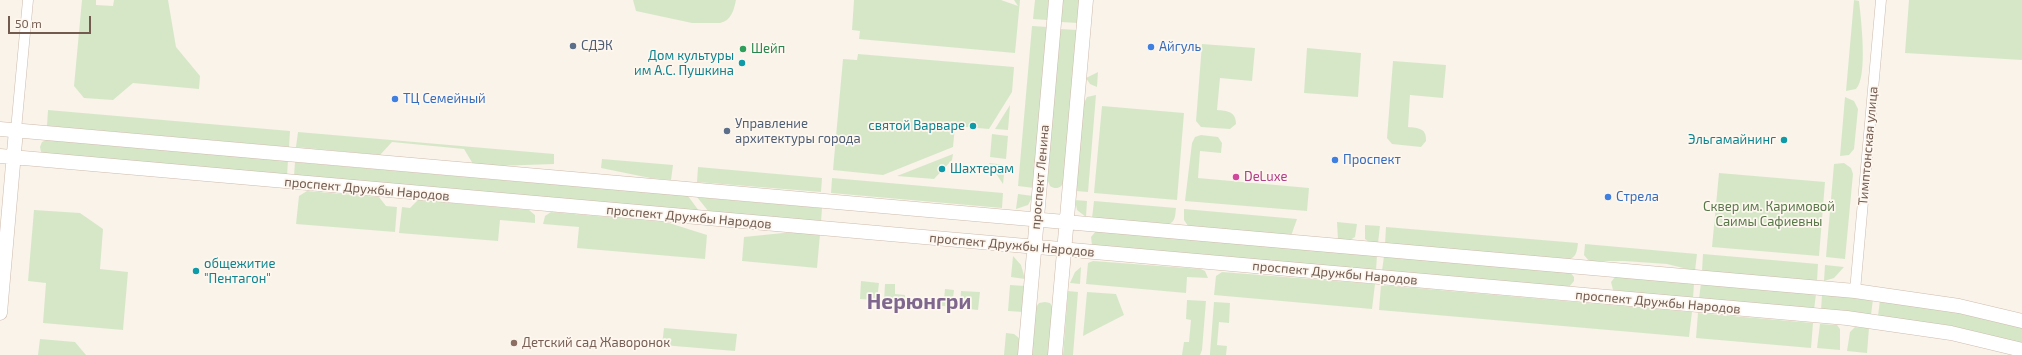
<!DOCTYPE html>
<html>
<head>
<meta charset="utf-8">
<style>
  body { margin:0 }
  #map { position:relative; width:2022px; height:355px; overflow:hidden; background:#faf3e9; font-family:"Exo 2",sans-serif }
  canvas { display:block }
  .scale { position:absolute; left:8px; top:16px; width:83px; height:18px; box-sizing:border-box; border:2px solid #725a4f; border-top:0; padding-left:5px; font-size:12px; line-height:14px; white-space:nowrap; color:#725a4f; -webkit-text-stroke:3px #fdf7ef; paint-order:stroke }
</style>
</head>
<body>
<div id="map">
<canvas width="2022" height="355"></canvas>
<div class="scale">50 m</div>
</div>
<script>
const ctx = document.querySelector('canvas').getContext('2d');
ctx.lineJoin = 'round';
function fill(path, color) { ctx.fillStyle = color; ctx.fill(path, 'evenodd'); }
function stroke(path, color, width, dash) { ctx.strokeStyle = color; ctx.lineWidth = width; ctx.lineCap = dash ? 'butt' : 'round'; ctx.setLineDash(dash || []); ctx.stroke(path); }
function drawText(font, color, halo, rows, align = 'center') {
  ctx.font = font + ' "Exo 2",sans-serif'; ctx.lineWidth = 3.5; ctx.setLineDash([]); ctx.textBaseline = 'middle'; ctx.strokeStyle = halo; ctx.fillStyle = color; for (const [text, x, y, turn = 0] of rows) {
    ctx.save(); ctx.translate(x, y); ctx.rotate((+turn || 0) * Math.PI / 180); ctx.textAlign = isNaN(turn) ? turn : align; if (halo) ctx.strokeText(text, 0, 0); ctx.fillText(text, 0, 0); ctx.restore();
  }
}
fill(new Path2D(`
  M82,0h14v5l17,1 1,-6h54l8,47 24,29 -1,13 -66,-6 -20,17 -29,-2 -10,-12z
  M633,0h103c-2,10 -5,21 -16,23h-28l-56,-12z
  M854,0h147l17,6 -4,-6h6l-5,53 -156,-14 1,-8 -8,-1z
  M1035,0h14l-2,20 -14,-1z
  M1063,0h17l-2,23 -17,-1z
  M1854,0l5,1c2,17 9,76 -3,88l-10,2z
  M1909,0h113v60l-117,-7z
  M1032,26l16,1 -14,161 -16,-2z
  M1060,29l17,1 -13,151c-2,7 -8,9 -14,5l-3,-7z
  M1202,44l53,4 -3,33 -32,-3 -3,32c10,1 19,1 19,14l-6,5 -29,-2 -5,-6z
  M1307,48l54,5 -3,44 -54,-4z
  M858,54l156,13 -2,25 -23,37 -34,-3 -2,21 -70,28 -50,-5 10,-111 14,1z
  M1393,61l53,4 -3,33 -33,-3 -2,32c10,1 19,1 18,14l-5,6 -29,-3 -5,-6z
  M1098,72l-1,15 -7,-3 -4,-6z
  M1096,95l-8,97 -12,-1 8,-88 3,-6z
  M1845,97l9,4 4,8 -4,40 -5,6 -9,1z
  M1010,105l-2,25 -13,-1z
  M1102,106l82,7 -7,87 -83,-7z
  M48,110l242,21 -1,16 -242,-21z
  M298,132l256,22v10l-58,2 -23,-2 -9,-15 -72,-7 -12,13 -84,-8z
  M992,134l16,2 -2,23 -16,-2z
  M1201,135l17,2 4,6 -1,10 -21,-2 -2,27 111,10 -2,23 -122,-10 7,-58 3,-6z
  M46,140l242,21 -1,15 -242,-22 -4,-2 -1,-5 2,-5z
  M953,154l-1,6 -18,19 -37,-3z
  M602,159l71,6 -2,15 -21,-2 -49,-10z
  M295,162l393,34 11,15 -405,-35z
  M989,163l16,2 -2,19z
  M1844,163l7,5 2,6 -8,85 -19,-2 8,-93z
  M698,167l124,11 -1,14 -124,-10z
  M1719,173l106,9 -6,74 -107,-9z
  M832,178l171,15 -1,15 -171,-15z
  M307,191l72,6 7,9 11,1 -2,25 -99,-8 3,-28z
  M1018,194l15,2 -5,9 -12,4z
  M697,197l125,11 -1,14 -112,-10z
  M418,200l111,10 6,5v8l-35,-3 -2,21 -99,-8 3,-26 8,1z
  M1075,200l12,1 -1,16 -9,-7z
  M1094,201l82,7c-1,7 0,13 -7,16l-77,-6z
  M1184,209l113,10 -6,17 -103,-10 -4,-6z
  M34,210l46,3 23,16 -3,40 28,3 -5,58 -80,-7 3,-40 -18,-2z
  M551,212l115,10 41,13 -2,24 -128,-11 2,-21 -36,-3 2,-8z
  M1337,222l20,2 -2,13 -5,3h-12z
  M1365,225l15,1 -2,17 -9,-1 -4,-3z
  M1386,227l192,16c-1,7 -1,13 -8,16l-185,-15z
  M1096,231l281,24 -1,16 -284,-26 -1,-8z
  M793,232l27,2 -3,34 -75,-7 2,-24z
  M1585,244l112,10 -2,17 -28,-7 -43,-3h-35l-5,-6z
  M1703,254l115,10 -1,17 -115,-10z
  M1013,256l8,9 4,14 -14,-2z
  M1384,256l186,16 4,5v4l-5,6 -187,-16z
  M1093,261l108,8 4,2 3,7 -21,-1 -1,16 -100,-9 2,-21z
  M1825,265l19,2 -10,11 -10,3z
  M1081,267l-1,17 -10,-1 5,-11z
  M1222,272l153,12 -3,25 -158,-14 2,-19z
  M1616,276l78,7 -1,16 -80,-9 -2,-8z
  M861,281l18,2 -2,17 -17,-1z
  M1701,283l115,11 -2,16 -115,-11z
  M885,284h10v10l10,1 -1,8 -20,-2z
  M1010,285l15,1 -2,26 -15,-1z
  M1381,285l311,27 -3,25 -310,-27z
  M945,289l9,1 -2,17 -18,-2v-7l10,1z
  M961,291l19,1 -2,18 -18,-2z
  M1068,291l10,1 -5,63h-10z
  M1087,292l29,2 8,21 -41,21z
  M1822,295l51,4 -2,16 -50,-5z
  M1187,300l19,1 -4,49 -2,5h-18l2,-13h5l2,-22 -5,-1z
  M1880,300l74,12 68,16v15l-70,-17 -74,-10z
  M1045,302l5,1 3,5 -5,47h-16l4,-48 3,-4z
  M1214,302l16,1 -1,20 -10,-1 -2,23 10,1 -1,9h-16v-2z
  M1698,313l115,10 -2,25 -115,-10z
  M1820,324l17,1 3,4v21l-23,-2z
  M1855,327l14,1 -2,25 -20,-2 3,-19z
  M664,328l73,6 -2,17 -73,-6z
  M1006,333l8,1 5,4v17h-15z
  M40,339l35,3 11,13h-48z`), '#d6e7c8');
const street = new Path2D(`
  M16,130l12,-130
  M1855,291l26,-291`);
const secondary = new Path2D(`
  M0,129l1855,162 104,15 63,15
  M0,156l1847,162 104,15 71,17
  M0,313l16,-183
  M1025,355l31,-355
  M1055,355l31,-355`);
stroke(street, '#ccbbaf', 11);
stroke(secondary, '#cebbad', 15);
stroke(street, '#fff', 10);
stroke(secondary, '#fff', 14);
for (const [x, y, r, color] of [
  [573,46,4,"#5c6f8a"],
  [1151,47,4,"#3f7fe0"],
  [743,49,4,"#2e9e5b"],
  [742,63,4,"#0f9aa8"],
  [395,99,4,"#3f7fe0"],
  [973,126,4,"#0f9aa8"],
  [727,131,4,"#5c6f8a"],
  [1784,140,4,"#0f9aa8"],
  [1335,160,4,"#3f7fe0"],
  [942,169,4,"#0f9aa8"],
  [1236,177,4,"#d1479c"],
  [1608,197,4,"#3f7fe0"],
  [196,271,4,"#0f9aa8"],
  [514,343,4,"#8d6e63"]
]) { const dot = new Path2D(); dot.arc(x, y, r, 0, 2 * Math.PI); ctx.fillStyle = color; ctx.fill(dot); stroke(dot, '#fdf7ef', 1.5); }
drawText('13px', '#4e5e75', '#fdf7ef', [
  ["СДЭК",581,46],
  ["Управление",735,124],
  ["архитектуры города",735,139]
], 'left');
drawText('13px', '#366cbe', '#fdf7ef', [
  ["Айгуль",1159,47],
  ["ТЦ Семейный",403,99],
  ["Проспект",1343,160],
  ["Стрела",1616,197]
], 'left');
drawText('13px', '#27864d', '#fdf7ef', [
  ["Шейп",751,49]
], 'left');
drawText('13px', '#0d838f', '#fdf7ef', [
  ["Дом культуры",734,56],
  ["им А.С. Пушкина",734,71],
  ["святой Варваре",965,126],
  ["Эльгамайнинг",1776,140],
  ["Шахтерам",950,169,"left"],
  ["общежитие",204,264,"left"],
  ["\"Пентагон\"",204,279,"left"]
], 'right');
drawText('13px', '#725a4f', '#fdf7ef', [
  ["Тимптонская улица",1868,146,-85],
  ["проспект Ленина",1040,177,-85],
  ["проспект Дружбы Народов",367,189,5],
  ["проспект Дружбы Народов",689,217,5],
  ["проспект Дружбы Народов",1012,245,5],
  ["проспект Дружбы Народов",1335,273,5],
  ["проспект Дружбы Народов",1658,302,5]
]);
drawText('13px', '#b23c85', '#fdf7ef', [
  ["DeLuxe",1244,177]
], 'left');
drawText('13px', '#577748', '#fdf7ef', [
  ["Сквер им. Каримовой",1769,207],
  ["Саимы Сафиевны",1769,222]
]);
drawText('13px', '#785e54', '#fdf7ef', [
  ["Детский сад Жаворонок",522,343]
], 'left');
drawText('bold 21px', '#7f668e', '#fdf7ef', [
  ["Нерюнгри",919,302]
]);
</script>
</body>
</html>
